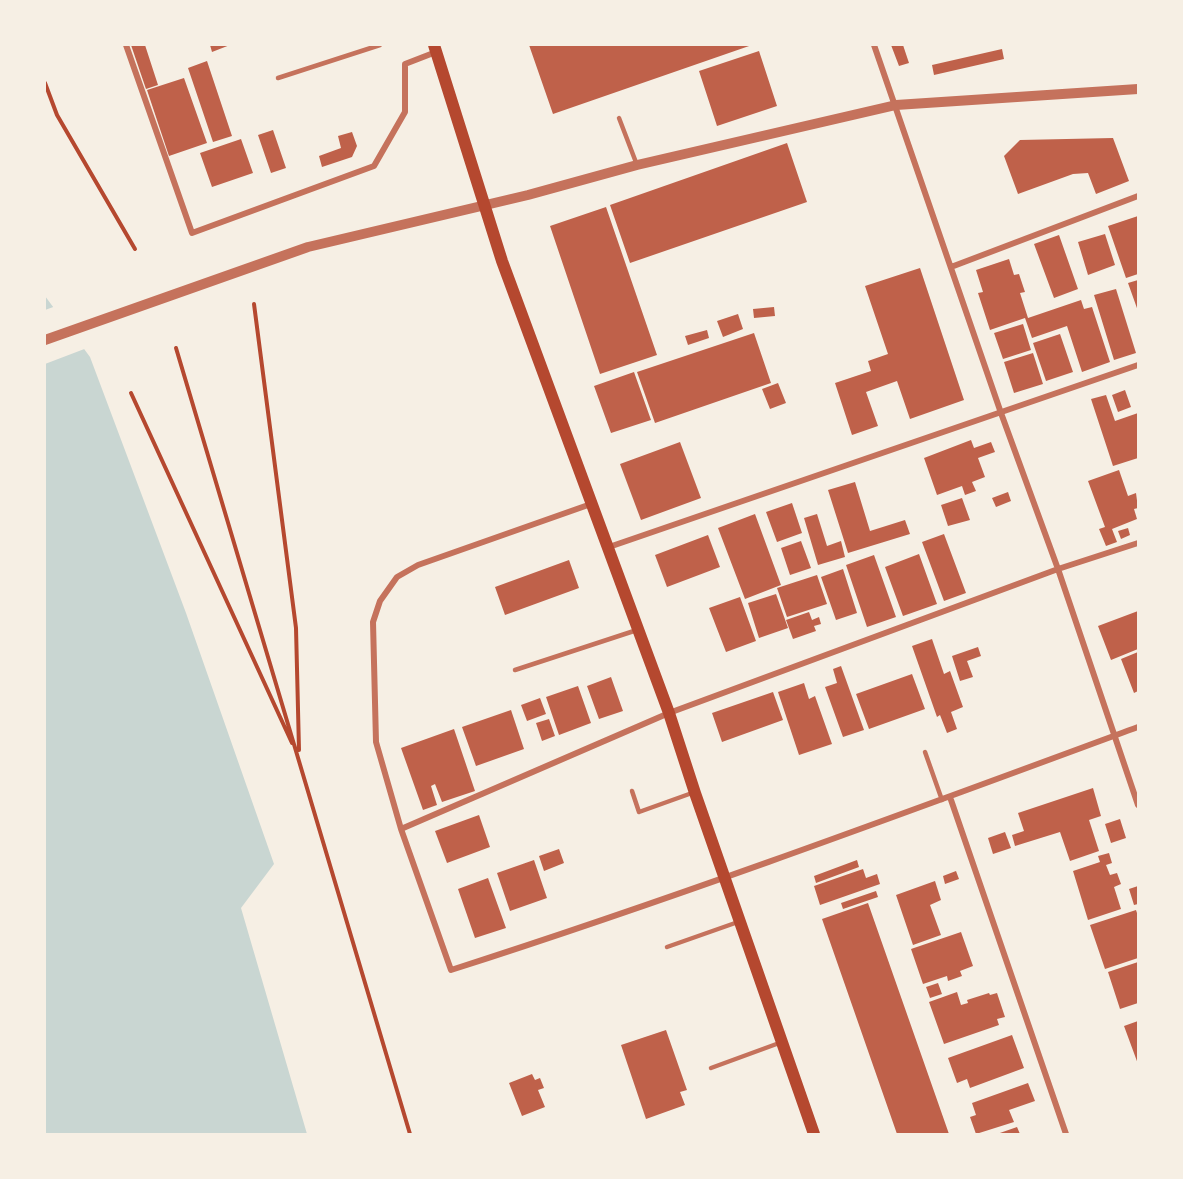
<!DOCTYPE html>
<html>
<head>
<meta charset="utf-8">
<style>
  body { margin:0 }
  #map { position:relative; width:1183px; height:1179px; overflow:hidden; background:#f6efe4; font-family:Cabin,sans-serif }
  canvas { display:block }
  .frame { position:absolute; inset:0; border:46px solid #f6efe4; pointer-events:none }
</style>
</head>
<body>
<div id="map">
<canvas width="1183" height="1179"></canvas>
<div class="frame"></div>
</div>
<script>
const ctx = document.querySelector('canvas').getContext('2d');
ctx.lineJoin = 'round';
function fill(path, color) { ctx.fillStyle = color; ctx.fill(path, 'evenodd'); }
function stroke(path, color, width, dash) { ctx.strokeStyle = color; ctx.lineWidth = width; ctx.lineCap = dash ? 'butt' : 'round'; ctx.setLineDash(dash || []); ctx.stroke(path); }
fill(new Path2D(`
  M45,296l45,61 96,256 88,251 -33,44 66,226h-262z`), '#c9d6d2');
fill(new Path2D(`
  M56,306l31,42 -42,16v-54z`), '#f6efe4');
fill(new Path2D(`
  M131,45h14l13,40 -12,4z
  M210,45h20l-18,7z
  M529,45h223l-199,69z
  M891,45h12l6,18 -10,3z
  M1002,49l2,10 -70,16 -2,-10z
  M759,51l18,55 -60,20 -18,-55z
  M207,61l25,75 -19,6 -25,-74z
  M184,78l23,65 -38,13 -22,-66z
  M273,130l13,38 -15,5 -13,-38z
  M352,132l5,14 -5,11 -30,10 -3,-11 22,-8 -3,-12z
  M1113,138l16,43 -33,13 -8,-21 -15,1 -55,20 -14,-38 16,-16z
  M241,139l12,34 -41,14 -12,-34z
  M787,143l20,59 -177,61 -20,-58z
  M606,207l51,148 -57,19 -50,-148z
  M1138,216v58l-12,4 -18,-52z
  M1105,234l10,31 -27,10 -10,-33z
  M1059,235l19,54 -24,9 -20,-54z
  M1009,259l5,16 5,-1 6,18 -5,1 8,25 53,-18 3,9 8,-2 18,55 -28,10 -15,-46 -35,12 -7,-20 -35,12 -12,-37 5,-1 -7,-22z
  M920,268l44,132 -54,19 -13,-38 -31,11 12,34 -26,9 -17,-52 36,-12 -3,-10 20,-7 -23,-68z
  M1138,280v31l-10,-28z
  M1116,289l20,64 -22,7 -20,-65z
  M774,307l1,9 -21,2 -1,-9z
  M738,314l5,15 -20,8 -6,-16z
  M1023,324l8,26 -28,9 -9,-26z
  M707,330l2,8 -21,7 -3,-9z
  M754,333l17,50 -116,40 -18,-51z
  M1060,334l13,38 -27,9 -13,-38z
  M1033,353l10,31 -29,9 -10,-31z
  M634,372l17,48 -40,13 -17,-47z
  M778,383l8,20 -16,6 -8,-20z
  M1125,390l6,17 -13,5 -6,-17z
  M1106,395l9,26 23,-8v45l-25,8 -22,-67z
  M971,440l3,8 17,-6 4,10 -17,6 7,19 -13,5 4,9 -11,4 -3,-9 -25,9 -13,-37z
  M680,442l21,56 -60,22 -21,-56z
  M1119,470l9,26 8,-3 2,15 -4,1 3,10 -25,10 5,13 -11,4 -7,-17 6,-2 -17,-46z
  M855,482l15,49 35,-11 5,14 -62,19 -20,-63z
  M1008,492l3,9 -15,6 -4,-9z
  M962,498l8,22 -22,6 -7,-21z
  M792,503l10,30 -25,9 -11,-30z
  M755,514l26,71 -36,14 -27,-71z
  M817,514l10,32 14,-5 4,16 -27,8 -14,-47z
  M1128,528l2,7 -9,4 -3,-8z
  M944,534l22,59 -22,8 -22,-59z
  M708,535l12,32 -53,20 -12,-32z
  M801,541l10,27 -21,7 -9,-27z
  M919,554l18,50 -34,12 -18,-49z
  M874,555l22,62 -29,10 -21,-62z
  M569,560l10,28 -74,27 -10,-28z
  M843,569l14,44 -21,7 -15,-43z
  M817,575l10,29 -40,13 -10,-29z
  M776,594l12,34 -29,10 -11,-35z
  M740,597l16,44 -30,11 -17,-44z
  M1138,611v38l-27,11 -13,-34z
  M809,612l3,8 7,-3 2,7 -7,2 2,5 -23,8 -7,-19z
  M932,639l12,35 6,-3 13,36 -12,5 6,17 -10,4 -7,-18 -3,2 -25,-71z
  M978,647l3,9 -14,5 6,16 -13,4 -8,-25z
  M1138,652v39l-4,2 -13,-34z
  M841,666l23,64 -21,7 -18,-50 12,-4 -4,-14z
  M912,674l13,35 -56,20 -13,-35z
  M611,677l12,34 -24,8 -12,-33z
  M804,683l5,16 6,-3 17,48 -33,11 -21,-63z
  M578,686l13,37 -32,12 -13,-38z
  M773,692l10,28 -61,22 -10,-29z
  M540,698l6,16 -19,7 -6,-16z
  M511,710l13,39 -48,17 -14,-39z
  M549,719l6,17 -13,5 -6,-18z
  M454,729l21,62 -33,11 -7,-18 -4,2 6,19 -14,5 -22,-62z
  M1093,788l8,28 -12,4 10,31 -29,10 -10,-29 -45,14 -3,-11 12,-4 -6,-18z
  M479,815l11,32 -43,16 -12,-32z
  M1120,819l6,19 -15,5 -6,-19z
  M1005,832l6,16 -18,6 -5,-16z
  M559,849l5,14 -20,8 -5,-15z
  M1109,853l3,10 -6,2 4,10 7,-2 4,11 -7,3 7,22 -33,11 -15,-49 27,-9 -2,-6z
  M534,860l13,38 -37,13 -13,-38z
  M857,860l2,7 -43,16 -2,-7z
  M863,869l3,9 11,-4 3,10 -60,21 -6,-19z
  M956,871l3,8 -14,5 -2,-8z
  M488,878l18,50 -31,10 -17,-49z
  M935,881l6,19 -11,5 11,30 -28,10 -17,-50z
  M1138,886v18l-4,1 -5,-16z
  M876,891l2,6 -35,12 -2,-6z
  M868,903l81,231h-52l-75,-215z
  M1136,910l2,6v42l-33,11 -15,-44z
  M961,932l12,34 -13,5 2,5 -14,5 -1,-5 -24,8 -12,-35z
  M1138,962v41l-18,6 -12,-37z
  M938,983l4,11 -12,4 -4,-11z
  M957,992l4,13 7,-2 -1,-3 22,-7 1,2 7,-2 8,24 -8,2 2,6 -55,19 -15,-42z
  M1138,1021v43l-14,-38z
  M666,1030l21,60 -7,2 5,13 -39,14 -25,-74z
  M1012,1035l12,33 -54,20 -3,-9 -10,4 -9,-25z
  M532,1074l3,6 5,-2 4,10 -6,2 7,17 -23,9 -13,-33z
  M1028,1083l7,18 -26,9 5,12 -38,12 -6,-17 6,-2 -4,-12z
  M1017,1127l3,7h-23z`), '#bf614a');
stroke(new Path2D(`
  M45,83l12,32 78,134
  M254,304l42,324 3,122
  M176,348l234,786
  M131,393l161,350`), '#b5482f', 4);
stroke(new Path2D(`
  M278,78l102,-33
  M619,118l18,47
  M515,670l122,-40
  M925,752l17,48
  M632,791l7,21 53,-19
  M667,947l71,-25
  M711,1068l71,-26`), '#c5725c', 4.5);
stroke(new Path2D(`
  M126,45l66,188 182,-67 31,-54v-48l31,-12
  M874,45l127,368 57,156 80,236
  M951,267l187,-71
  M591,504l-173,61 -21,12 -17,24 -7,21 3,120 25,87 50,141c231,-74 459,-159 687,-243
  M609,547l529,-182
  M950,797l116,337
  M401,829l268,-116 389,-144 80,-26`), '#c5725c', 6);
stroke(new Path2D(`
  M45,340l263,-93 220,-52 109,-30 259,-60 242,-16`), '#c5725c', 10);
stroke(new Path2D(`
  M434,45l68,216 167,452 26,80 119,341`), '#b5482f', 12);
</script>
</body>
</html>
